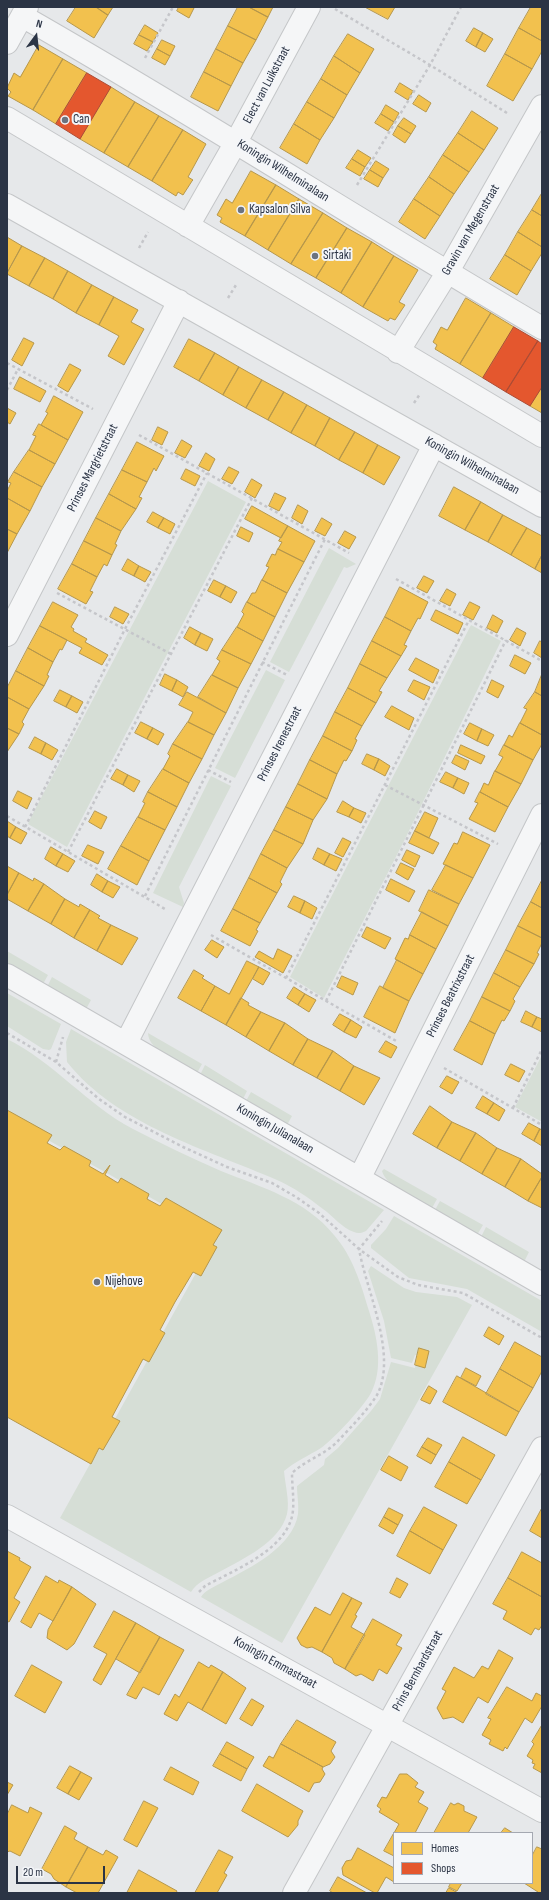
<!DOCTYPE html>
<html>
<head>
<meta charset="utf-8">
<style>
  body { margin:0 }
  #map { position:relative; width:549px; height:1900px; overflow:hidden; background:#e6e8ea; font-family:"Sofia Sans Condensed",sans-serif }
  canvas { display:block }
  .frame { position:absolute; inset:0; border:8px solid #2b3445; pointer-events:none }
  .legend { position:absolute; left:393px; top:1832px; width:140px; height:52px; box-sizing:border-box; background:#f4f6f9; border:1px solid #a4a8b1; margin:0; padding:5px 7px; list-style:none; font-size:12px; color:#2b3445 }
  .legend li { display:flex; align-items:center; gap:8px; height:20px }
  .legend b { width:20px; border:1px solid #a4a8b1 }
  .north { position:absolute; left:16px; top:16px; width:40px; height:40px; -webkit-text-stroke:3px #f4f6f9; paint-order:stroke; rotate:15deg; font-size:11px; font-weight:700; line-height:16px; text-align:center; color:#2b3445 }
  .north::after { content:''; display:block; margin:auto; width:14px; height:18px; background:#2b3445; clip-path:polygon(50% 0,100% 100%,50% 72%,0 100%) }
  .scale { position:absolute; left:16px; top:1866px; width:89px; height:18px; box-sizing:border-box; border:2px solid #2b3445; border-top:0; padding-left:5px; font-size:12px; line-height:14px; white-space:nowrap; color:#2b3445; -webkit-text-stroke:3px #f4f6f9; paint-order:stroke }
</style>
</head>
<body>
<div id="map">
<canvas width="549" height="1900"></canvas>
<div class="frame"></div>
<ul class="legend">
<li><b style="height:11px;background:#f2c14e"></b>Homes</li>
<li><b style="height:11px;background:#e4572e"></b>Shops</li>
</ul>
<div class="north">N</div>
<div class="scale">20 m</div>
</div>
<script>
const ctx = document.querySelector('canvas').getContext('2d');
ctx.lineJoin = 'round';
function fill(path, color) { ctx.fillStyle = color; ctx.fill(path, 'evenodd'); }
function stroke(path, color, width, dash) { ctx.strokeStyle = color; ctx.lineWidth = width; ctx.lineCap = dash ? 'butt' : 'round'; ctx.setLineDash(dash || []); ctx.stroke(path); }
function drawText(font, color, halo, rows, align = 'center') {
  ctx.font = font + ' "Sofia Sans Condensed",sans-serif'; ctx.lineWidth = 4; ctx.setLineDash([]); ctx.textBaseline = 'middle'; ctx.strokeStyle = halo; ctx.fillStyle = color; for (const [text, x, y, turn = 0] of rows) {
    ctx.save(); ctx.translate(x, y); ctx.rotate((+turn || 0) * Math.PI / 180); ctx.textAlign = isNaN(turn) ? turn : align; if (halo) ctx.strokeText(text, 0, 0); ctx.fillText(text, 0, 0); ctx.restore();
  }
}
fill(new Path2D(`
  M208,481l38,21 -179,345 -39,-23 2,-5z
  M329,548l27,16 -9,4 -3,-1 -55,105 -19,-10z
  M471,625l30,16 -95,196 -82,161 -34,-21z
  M266,670l19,10 -50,98 -20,-10z
  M211,776l20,10 -52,101 5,16 -1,4 -30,-14z
  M7,951l41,24 -5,9 -36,-21z
  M52,977l39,23 -5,9 -39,-22z
  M7,993l54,31 -10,25 -2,1 -6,-1 -36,-23z
  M71,1029l313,181 -18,21c-4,2 -8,3 -12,1 -12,-4 -21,-16 -31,-23 -14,-11 -30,-22 -46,-29 -71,-31 -160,-55 -210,-118l-1,-20z
  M148,1033l54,31 -5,9c-14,-8 -49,-22 -49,-40z
  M7,1039c47,23 80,66 126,90 29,15 58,29 88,42 40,16 85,29 113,64 19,22 27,49 35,76 8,25 15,57 2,82 -7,13 -38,47 -50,55 -13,8 -25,13 -37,23 1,13 6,31 3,43 -7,28 -44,45 -66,57 -11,6 -24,11 -30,21l-131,-74 157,-283 -210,-118z
  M542,1055v67l-27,-15z
  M205,1065l42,26 -4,8 -43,-24z
  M251,1092l41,24 -5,9 -41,-24z
  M384,1169l53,30 -5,9c-14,-8 -46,-21 -50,-37z
  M440,1201l43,24 -6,10 -42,-25z
  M394,1216l148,85v31l-75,-43 -58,-11 -38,-30v-3l15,-16z
  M486,1227l43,25 -5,10 -43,-25z
  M371,1266l33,22 12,4 41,5 15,8 -190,338 -81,-46c4,-7 15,-11 22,-15 27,-14 70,-35 75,-68 1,-9 -1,-19 -1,-28l27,-21 1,-6 13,-11 33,-37 9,-12 11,-37 24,6 3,-13h-3l-3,8 -21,-5 -7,-37 -16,-50z`), '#d6ded6');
const homes = new Path2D(`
  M76,7h20l12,8 -14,23 -27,-17z
  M96,7h17l-5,8z
  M179,7h13l2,1 -5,10 -12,-7z
  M238,7h11l19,10 -12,23 -28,-14z
  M249,7h24l-5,10z
  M365,7h30l-7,12z
  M531,7h11v34l-23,-13z
  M145,25l13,8 -5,9 -14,-7z
  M228,26l28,14 -13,23 -27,-14z
  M474,28l9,5 -7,14 -10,-6z
  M519,28l23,13v10l-10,18 -27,-15z
  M483,33l10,6 -8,13 -9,-5z
  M348,34l26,15 -14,24 -26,-17z
  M139,35l14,7 -6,9 -13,-7z
  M162,40l13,6 -5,10 -13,-7z
  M39,45l24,14 -30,51 -25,-14 3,-4 -4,-4 7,-15 6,4z
  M157,49l13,7 -5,9 -13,-7z
  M216,49l27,14 -12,23 -27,-14z
  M505,54l27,15 -19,32 -26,-15z
  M334,56l26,17 -13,22 -26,-16z
  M63,59l24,14 -31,51 -23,-14z
  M204,72l27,14 -13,25 -27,-14z
  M321,79l26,16 -13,23 -27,-16z
  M400,83l13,8 -5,9 -13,-8z
  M111,87l24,15 -31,51 -24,-14z
  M419,95l12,8 -5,9 -13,-8z
  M135,102l24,14 -31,51 -24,-14z
  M307,102l27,16 -14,22 -26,-16z
  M386,105l13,8 -5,9 -13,-8z
  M472,111l26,17 -14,22 -26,-17z
  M381,114l13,8 -6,9 -13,-8z
  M159,116l24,14 -31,51 -24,-14z
  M404,118l12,8 -5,8 -13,-8z
  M294,124l26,16 -13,24 -27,-16z
  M398,126l13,8 -6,9 -12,-8z
  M183,130l23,14 -18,33 5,3 -1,1 -9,14 -5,-3 -2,4 -24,-15z
  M458,133l26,17 -15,22 -26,-17z
  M358,150l13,8 -6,9 -13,-8z
  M443,155l26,17 -15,22 -25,-17z
  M352,159l13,8 -5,9 -14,-8z
  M376,161l13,8 -6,9 -13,-8z
  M370,170l13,8 -5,9 -14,-8z
  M251,171l25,14 -31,51 -25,-14 2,-4 -5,-3 9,-16 6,4z
  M429,177l25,17 -14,22 -26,-17z
  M276,185l23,14 -31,51 -23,-14z
  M542,193v23l-10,-6z
  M299,199l24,14 -32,51 -23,-14z
  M414,199l26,17 -15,23 -26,-17z
  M532,210l10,6v31l-24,-15z
  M323,213l24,15 -31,50 -25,-14z
  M347,228l25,14 -31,51 -25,-15z
  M518,232l24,15v6l-11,18 -26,-16z
  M7,237l15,9 -15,27z
  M372,242l22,14 -31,51 -22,-14z
  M22,246l23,12 -16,28 -22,-12z
  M505,255l26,16 -14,24 -27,-16z
  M394,256l24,14 -19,32 6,3 -10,15 -5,-2 -2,3 -25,-14z
  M45,258l23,13 -15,28 -24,-13z
  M68,271l24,14 -16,28 -23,-14z
  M92,285l22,12 -15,28 -23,-12z
  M114,297l24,13 -7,12 13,7 -20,36 -16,-9 11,-20 -20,-11z
  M466,298l25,15 -31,51 -25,-15 2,-4 -4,-3 8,-15 6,3z
  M491,313l23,14 -31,51 -23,-14z
  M24,338l10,5 -12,23 -10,-6z
  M189,339l26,14 -16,28 -25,-14z
  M215,353l24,14 -16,28 -24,-14z
  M70,364l11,6 -13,22 -10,-6z
  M239,367l23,13 -16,28 -23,-13z
  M20,377l26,14 -6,11 -26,-13z
  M262,380l22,12 -16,28 -22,-12z
  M542,387v26l-12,-7z
  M284,392l23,13 -16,28 -23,-13z
  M54,396l29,16 -15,28 -27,-15 7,-12 -2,-1z
  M307,405l23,13 -15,28 -24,-13z
  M7,408l9,5 -6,11 -3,-2z
  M330,418l25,14 -16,28 -24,-14z
  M39,424l29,16 -13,24 -26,-14 7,-14 -3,-1z
  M158,427l10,5 -6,13 -10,-5z
  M355,432l23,13 -15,28 -24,-13z
  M182,440l10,6 -7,12 -10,-5z
  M137,442l27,14 -8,15 -2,-3 -7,14 -25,-12z
  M378,445l22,12 -16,28 -21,-12z
  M29,450l26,14 -13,23 -28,-15z
  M206,453l9,6 -6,12 -10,-5z
  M229,467l10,5 -7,12 -10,-5z
  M186,469l14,7 -5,10 -14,-7z
  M122,470l25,12 -8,15 3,1 -6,11 -27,-15z
  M14,472l28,15 -12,24 -23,-13v-7l4,-8 -3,-1z
  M252,479l10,6 -7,13 -10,-6z
  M454,487l27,15 -16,28 -26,-14z
  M275,493l11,5 -7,13 -10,-5z
  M109,494l27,15 -15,22 -25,-13z
  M7,498l23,13 -13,23 -10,-5z
  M481,502l22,13 -15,27 -23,-12z
  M298,505l10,6 -6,13 -10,-6z
  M252,506l36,20 -7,12 -36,-19z
  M153,512l11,6 -6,10 -11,-6z
  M503,515l24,13 -16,27 -23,-13z
  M96,518l25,13 -6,13 2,1 -5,10 -28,-14z
  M164,518l11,6 -5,10 -12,-6z
  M322,518l10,6 -7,12 -10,-5z
  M288,526l27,15 -11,21 -26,-13 4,-7 -3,-1z
  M241,527l12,6 -4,9 -12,-6z
  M527,528l15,8v19l-7,14 -24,-14z
  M7,529l10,5 -10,19z
  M345,531l11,6 -7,12 -11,-6z
  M84,541l28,14 -5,11 -3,-2 -7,13 -25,-13z
  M278,549l26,13 -17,31 -25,-13 7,-13 -3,-1 6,-12 3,1z
  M542,555v18l-7,-4z
  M128,559l11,7 -5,10 -12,-6z
  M72,564l25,13 -7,14 3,1 -7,12 -28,-15z
  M139,566l12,6 -6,10 -11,-6z
  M424,576l10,5 -7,12 -10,-5z
  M214,580l12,6 -6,11 -12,-6z
  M262,580l25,13 -12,24 -28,-15 5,-9h3z
  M226,586l11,6 -6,11 -11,-6z
  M400,587l28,15 -8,17 -2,-1 -7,13 -26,-14z
  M447,589l9,5 -6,12 -10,-5z
  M53,602l25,13 -7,12 3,2 -1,2 14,8 -2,3 23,13 -6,10 -23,-12 3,-5 -42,-22z
  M247,602l28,15 -12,24 -26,-14 7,-13 -2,-2z
  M470,602l10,5 -7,13 -10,-5z
  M115,607l14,7 -6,10 -13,-7z
  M436,610l27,13 -5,11 -27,-14z
  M493,615l10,6 -6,12 -10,-5z
  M385,617l26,14 -7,14 3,1 -6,10 -29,-15z
  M40,626l27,14 -5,10 -2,-1 -7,13 -25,-14z
  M190,627l11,6 -6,12 -11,-7z
  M237,627l26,14 -12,23 -29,-14z
  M517,628l9,5 -6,13 -10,-6z
  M201,633l12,6 -6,12 -12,-6z
  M372,641l29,15 -14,22 -27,-14z
  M540,641l2,1v16l-8,-5z
  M28,648l25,14 -6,13 2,1 -5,10 -28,-15z
  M222,650l29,14 -13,24 -26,-13 8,-14 -3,-2z
  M515,655l16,8 -6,11 -15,-8z
  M416,658l23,12 -6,13 -24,-13z
  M360,664l27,14 -8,13 3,1 -6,11 -28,-15z
  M16,671l28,15 -15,23 -22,-12v-9z
  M165,674l12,6 -5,11 -12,-6z
  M542,674v22l-7,-4z
  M212,675l26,13 -12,25 -28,-16z
  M177,680l11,7 -5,10 -11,-6z
  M414,680l16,7 -6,13 -16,-9z
  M492,680l12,6 -6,12 -11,-6z
  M348,688l28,15 -14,23 -27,-14z
  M60,690l12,6 -6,11 -12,-6z
  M187,692l39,21 -12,22 -26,-13 5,-10 -14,-7z
  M535,692l7,4v39l-22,-12 7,-14 -3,-1z
  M72,696l11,6 -6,11 -11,-6z
  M7,697l22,12 -7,13 2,2 -5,10 -12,-6z
  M392,706l22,12 -5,12 -24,-13z
  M335,712l27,14 -7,13 2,1 -5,11 -29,-15z
  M141,722l12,6 -6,11 -12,-6z
  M188,722l26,13 -12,24 -29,-15z
  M470,723l12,6 -5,12 -13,-7z
  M520,723l22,12v9l-9,16 -29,-15 5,-10 3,2z
  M7,728l12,6 -12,18z
  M153,728l11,6 -6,11 -11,-6z
  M482,729l12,6 -6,11 -11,-5z
  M323,736l29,15 -6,10 -2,-1 -7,14 -27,-14z
  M35,737l11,6 -5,11 -12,-6z
  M46,743l12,7 -6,10 -11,-6z
  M173,744l29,15 -13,24 -26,-14 7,-13 -2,-2z
  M461,745l24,11 -4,8 -23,-11z
  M504,745l29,15 -12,24 -26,-13 8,-14 -4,-2z
  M367,754l12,5 -5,11 -12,-6z
  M456,755l13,6 -4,9 -13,-7z
  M379,759l11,7 -5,10 -11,-6z
  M310,760l27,14 -10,25 -29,-15z
  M117,769l11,6 -5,10 -12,-6z
  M163,769l26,14 -12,24 -29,-15z
  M495,771l26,13 -13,23 -28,-15 4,-9 4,2z
  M446,772l12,6 -5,10 -13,-6z
  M128,775l12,6 -6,11 -11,-7z
  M458,778l11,5 -5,11 -11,-6z
  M298,784l29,15 -14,21 -27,-13z
  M18,791l14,7 -5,11 -14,-8z
  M148,792l29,15 -12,23 -27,-13 7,-14 -2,-1z
  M480,792l28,15 -13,25 -26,-13 9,-16 -3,-1z
  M343,801l11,7 -5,9 -12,-5z
  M286,807l27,13 -10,24 -29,-14z
  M354,808l12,5 -5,10 -12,-6z
  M95,811l12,6 -6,12 -12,-7z
  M425,812l13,6 -9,20 -14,-7z
  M138,817l27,13 -16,31 -28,-15z
  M7,821l9,6 -6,11 -3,-2z
  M16,827l11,6 -6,11 -11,-6z
  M274,830l29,14 -16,24 -26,-14z
  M415,831l24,12 -6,11 -24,-11z
  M463,832l27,13 -17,33 -30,-14 11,-21 3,1z
  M343,838l8,4 -8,15 -8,-4z
  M88,845l16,7 -6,12 -16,-8z
  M121,846l28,15 -12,24 -29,-16z
  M51,847l12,7 -7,12 -11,-7z
  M318,848l12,6 -6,11 -11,-6z
  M407,850l13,6 -5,11 -13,-7z
  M63,854l12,7 -7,11 -12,-6z
  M261,854l26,14 -7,14 2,2 -5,9 -28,-15z
  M330,854l12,5 -6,12 -12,-6z
  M401,863l13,6 -6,11 -12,-7z
  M446,865l27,13 -14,26 -27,-14z
  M7,866l12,7 -12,22z
  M19,873l14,8 1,-3 10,6 -16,27 -21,-12v-4z
  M97,874l11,7 -6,11 -11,-7z
  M249,878l28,15 -17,30 -27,-14z
  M391,879l24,12 -6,11 -23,-12z
  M542,880v28l-11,-6z
  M108,881l12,6 -7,11 -11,-6z
  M44,884l21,15 -14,25 -23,-13z
  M429,890l30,14 -11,22 -29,-15z
  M294,896l11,5 -5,12 -12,-6z
  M65,899l14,8 1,-3 10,6 -16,28 -23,-14z
  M305,901l12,7 -5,11 -12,-6z
  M531,902l11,6v30l-24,-12z
  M233,909l27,14 -4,7 2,1 -8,15 -29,-15z
  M90,910l10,6 -2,2 13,7 -14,26 -23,-13z
  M422,912l26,14 -12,23 -26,-14z
  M111,925l27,13 -16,27 -25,-14z
  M518,926l24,12v5l-5,10 2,1 -5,10 -28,-14z
  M367,927l24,11 -6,11 -23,-12z
  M410,935l26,14 -13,25 -28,-15 10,-21 3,1z
  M212,940l12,7 -7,11 -12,-8z
  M278,949l14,7 -9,17 -28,-16 4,-6 14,8z
  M506,950l28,14 -14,23 -26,-14z
  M397,960l26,14 -14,27 -26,-13z
  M247,961l12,6 -33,58 -25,-14 14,-25 14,8z
  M259,967l11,6 -7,12 -10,-6z
  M194,970l10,6 -2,2 13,8 -14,25 -23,-13z
  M494,973l26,14 -7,12 2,2 -5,10 -28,-14z
  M342,976l16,7 -5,12 -16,-8z
  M380,986l29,15 -14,32 -31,-16z
  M294,987l11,7 -7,11 -11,-7z
  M305,994l11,6 -7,12 -11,-7z
  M482,997l28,14 -6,10 -2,-1 -7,14 -25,-13z
  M241,998l8,5 -1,2 13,7 -15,25 -20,-12z
  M526,1011l11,6 -5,10 -11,-5z
  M261,1012l24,11 -16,28 -23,-14z
  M340,1014l11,6 -7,12 -11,-7z
  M537,1017l5,2v13l-10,-5z
  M351,1020l11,7 -6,11 -12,-6z
  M470,1021l25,13 -13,31 -28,-15z
  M285,1023l23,16 -15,26 -24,-14z
  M308,1039l25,12 -16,27 -24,-13z
  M386,1041l11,6 -6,11 -12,-6z
  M333,1051l21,15 -14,25 -23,-13z
  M511,1064l14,7 -6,11 -14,-7z
  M354,1066l26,12 -16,27 -24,-14z
  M447,1076l12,6 -7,12 -12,-7z
  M483,1096l11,7 -7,11 -11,-6z
  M494,1103l11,7 -6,11 -12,-7z
  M430,1106l22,16 -15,26 -24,-14z
  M7,1110l45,25 -5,8 13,7 4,-4 27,15 -2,5 14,8 7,-9 -5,10 13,8 3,-5 28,16 -2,5 13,7 6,-8 56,32 -9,15 4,2 -16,29 -8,-4 -18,30 -15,28 5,3 -16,29 -6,-3 -31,58 8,4 -17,29 -4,-2 -8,16 -84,-47z
  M452,1122l24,11 -16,28 -23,-13z
  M529,1123l11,6 -6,12 -12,-7z
  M540,1129l2,1v16l-8,-5z
  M476,1133l21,15 -15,26 -22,-13z
  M497,1148l24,11 -16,28 -23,-13z
  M521,1159l21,15v3l-14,24 -23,-14z
  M542,1177v31l-14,-7z
  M489,1327l15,9 -5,9 -15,-9z
  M515,1342l27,15v14l-9,17 -33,-19z
  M419,1348l10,3 -4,17 -10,-3z
  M466,1368l15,8 -5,10 -15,-8z
  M500,1369l33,19 -14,24 -33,-18z
  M457,1376l62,36 -13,24 -63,-34z
  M429,1386l8,5 -7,13 -9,-4z
  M463,1437l32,18 -14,25 -32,-18z
  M428,1438l14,7 -6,10 -14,-8z
  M422,1447l14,8 -5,9 -14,-8z
  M389,1456l19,11 -7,14 -20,-11z
  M449,1462l32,18 -14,24 -32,-17z
  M424,1507l33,18 -14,25 -33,-19z
  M389,1508l14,7 -5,10 -14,-8z
  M542,1508v30l-12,-7z
  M384,1517l14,8 -5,9 -14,-8z
  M410,1531l33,19 -13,24 -33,-18z
  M7,1551l13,7 -1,2 12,7 -17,31 6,4 -11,20 -2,-1z
  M522,1552l20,11v34l-34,-19z
  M46,1576l12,7 1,-3 13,7 -19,34 -14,-8 -8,15 -10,-6z
  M397,1578l11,6 -8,14 -10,-5z
  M508,1578l34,19v28l-3,5 -4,-2 -4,7 -28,-16 4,-8 -14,-7z
  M72,1587l24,17 -22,40 -7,6 -20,-12 1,-8z
  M343,1593l9,5 -30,54 -10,-5 -5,1 -6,-3 -4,-7 18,-31 15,8z
  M352,1598l10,5 -7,12 2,1 -6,11 14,8 -20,34 -11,-6 -2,-5 -10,-6z
  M114,1611l22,12 -35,62 -8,-5 14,-26 -13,-7z
  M373,1619l29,16 -6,10 6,3 -15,26 -8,-5 -6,12 -12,-7 -5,2 -11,-7z
  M136,1623l24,14 -20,36 -24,-14z
  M160,1637l24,13 -25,45 -16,-8 -7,12 -9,-4z
  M499,1650l14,8 -25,45 -10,-6 -15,26 -10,-6 -10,2 -6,-11 9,-17 -4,-2 12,-22 20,11 8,-12 6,3z
  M199,1662l10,6 2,-3 12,7 -21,38 -14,-8 -11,19 -13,-7 11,-20 4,3z
  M32,1665l30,17 -17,31 -30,-17z
  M223,1672l23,16 -20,36 -24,-14z
  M507,1687l25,14 4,-8 6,3v10l-10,17 -7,-5 -18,31 -2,-2 -2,4 -14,-7 2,-4 -9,-5 9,-16 -3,-1z
  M252,1699l12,7 -12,20 -12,-7z
  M297,1720l39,22 -5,9 4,6 -5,7 -7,3 -42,-23z
  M542,1725v48l-9,-5 2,-4 -3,-1 1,-3 -6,-4 7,-12 -2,-2z
  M227,1742l27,15 -7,12 -27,-15z
  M281,1744l42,23 -1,2 3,5 -5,8 -6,1 -5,9 -46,-26 6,-10 4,2z
  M220,1754l27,15 -6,12 -28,-15z
  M70,1766l11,6 -13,22 -11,-6z
  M171,1767l28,15 -6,13 -29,-15z
  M81,1772l11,6 -13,22 -11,-6z
  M400,1774h7l11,9 -3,4 9,5 -6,10 10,6 -13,25h-21l5,-9 -20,-12 2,-3 -4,-3 5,-9 4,1z
  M7,1782l6,3 -6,10z
  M257,1784l46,27 -5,10v4l-10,12 -46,-26z
  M144,1801l14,7 -21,39 -13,-7z
  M451,1803l3,2 4,-2 6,3v5l13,6 -9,16h-34z
  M12,1805l16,8 2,-6 12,6 -22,43 -10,-5 -3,1v-37z
  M65,1826l12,7 -3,6 14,8 -22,40 -12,-8 -3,-5 -9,-5z
  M505,1828l8,5h-12z
  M394,1833v23l-10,-5z
  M88,1847l15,8 3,-5 12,7 -20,36h-21l-11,-6z
  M537,1847l5,2v44h-5l1,-1 -14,-9h8v-27z
  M358,1848l36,20v14l-8,-5 -9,16h-2l-32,-18 -1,-7 4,-7 5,-1z
  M219,1850l14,7 -9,16 3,2 -10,18h-22z
  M139,1870l38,21 -1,2h-49z
  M338,1877l29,16h-34l-3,-2z
  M451,1883h11l-5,8 -8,-4z
  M449,1888l9,5h-12z`);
fill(homes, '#f2c14e');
stroke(homes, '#b6974b', 1);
const shops = new Path2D(`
  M87,73l24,14 -31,52 -24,-15z
  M514,327l24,14 -32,51 -23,-14z
  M538,341l4,3v43l-12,19 -24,-14z`);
fill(shops, '#e4572e');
stroke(shops, '#ac4c35', 1);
const minor = new Path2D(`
  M22,16c176,100 345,210 520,312
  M7,43l20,-36
  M7,118l535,318
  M7,205l535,301
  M188,226l48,-84 73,-135
  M398,352l49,-79 95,-167
  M7,635l172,-334
  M7,975l535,309
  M126,1043l308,-598
  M360,1177l182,-362
  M7,1516l535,295
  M294,1893l248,-445`);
stroke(minor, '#c4c6c8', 24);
stroke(new Path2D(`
  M335,9l95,56 77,48
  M145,58l28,-51
  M357,185l73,-120 31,-58
  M139,248l9,-16
  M228,298l8,-13
  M7,363l86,46
  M7,390l11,-21
  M414,403l6,-9
  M139,435l210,118
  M396,579l146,82
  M57,593l114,61
  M262,662l25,13
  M208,770l23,12
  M385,785l113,59
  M7,816l158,93
  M25,827l100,-198 82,-156
  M68,852l184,-354
  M145,896l180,-357
  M211,935l187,107
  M286,978l183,-358
  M326,1001l180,-361
  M7,1033l49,29 43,37 26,18 58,30 44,20 45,16 24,14 23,16 40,36 39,28 20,8 45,8 79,45
  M56,1062l7,-25
  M444,1068l98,57
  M513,1108l29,-59
  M199,1592l6,-6c29,-16 85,-37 88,-76 1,-12 -1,-25 -1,-37 14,-13 32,-18 45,-31 13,-14 30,-31 40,-47 21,-40 -11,-105 -18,-146l23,-28`), '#c5c6ca', 2.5, [3, 3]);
stroke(minor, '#f5f6f7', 22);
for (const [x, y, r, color] of [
  [65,120,4,"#6c737f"],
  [241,210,4,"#6c737f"],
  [315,256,4,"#6c737f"],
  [97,1282,4,"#6c737f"]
]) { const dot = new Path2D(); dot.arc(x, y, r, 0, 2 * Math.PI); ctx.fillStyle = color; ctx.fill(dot); stroke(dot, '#f4f6f9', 1.5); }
drawText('13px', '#2b3445', '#f4f6f9', [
  ["Elect van Luikstraat",267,85,-62],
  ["Koningin Wilhelminalaan",283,171,32],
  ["Gravin van Megenstraat",471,230,-60],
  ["Koningin Wilhelminalaan",472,466,29],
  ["Prinses Margrietstraat",93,468,-63],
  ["Prinses Irenestraat",280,744,-63],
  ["Prinses Beatrixstraat",451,996,-63],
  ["Koningin Julianalaan",275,1129,30],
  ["Koningin Emmastraat",275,1663,29],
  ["Prins Bernhardstraat",418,1671,-61]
]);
drawText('13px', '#2b3445', '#f4f6f9', [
  ["Can",73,120],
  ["Kapsalon Silva",249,210],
  ["Sirtaki",323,256],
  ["Nijehove",105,1282]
], 'left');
</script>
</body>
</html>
